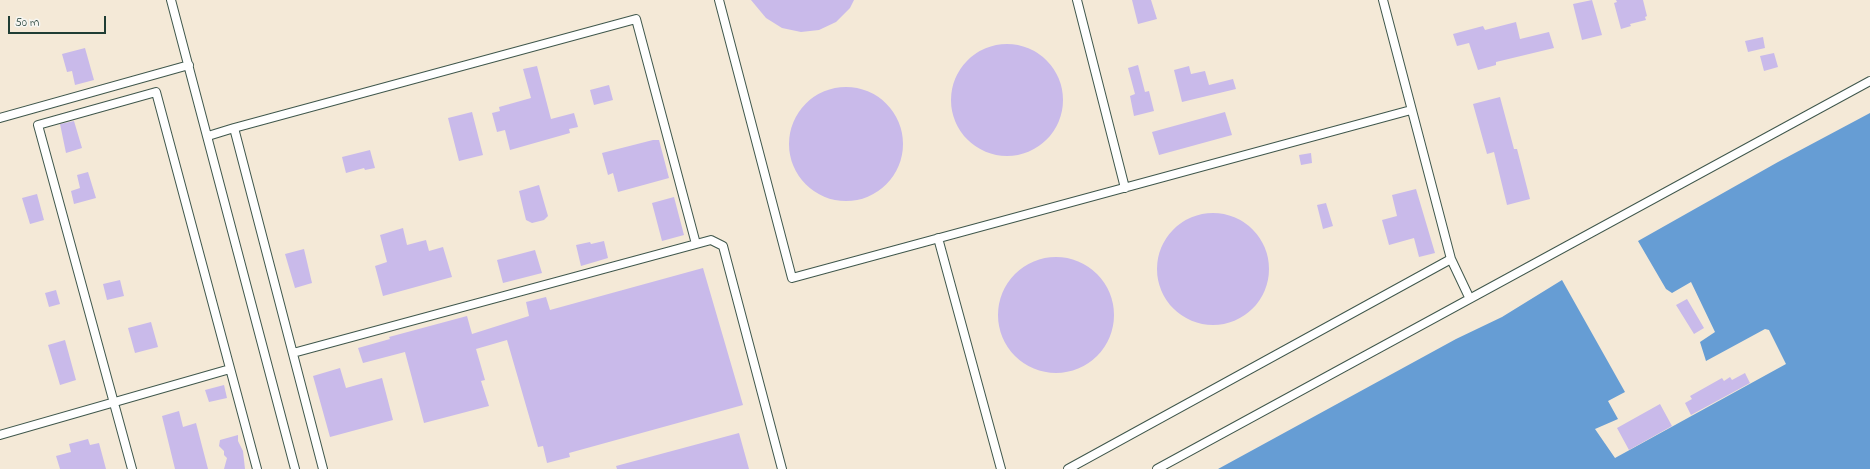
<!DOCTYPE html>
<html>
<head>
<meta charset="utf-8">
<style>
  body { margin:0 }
  #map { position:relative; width:1870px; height:469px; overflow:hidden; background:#f4e9d7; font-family:"Indie Flower",sans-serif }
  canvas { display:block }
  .scale { position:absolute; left:8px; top:16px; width:98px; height:18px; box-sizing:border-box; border:2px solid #1f3d34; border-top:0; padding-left:5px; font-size:12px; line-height:14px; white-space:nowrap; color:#1f3d34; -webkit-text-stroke:3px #f6f6f2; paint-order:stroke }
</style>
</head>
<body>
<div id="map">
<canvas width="1870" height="469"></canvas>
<div class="scale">50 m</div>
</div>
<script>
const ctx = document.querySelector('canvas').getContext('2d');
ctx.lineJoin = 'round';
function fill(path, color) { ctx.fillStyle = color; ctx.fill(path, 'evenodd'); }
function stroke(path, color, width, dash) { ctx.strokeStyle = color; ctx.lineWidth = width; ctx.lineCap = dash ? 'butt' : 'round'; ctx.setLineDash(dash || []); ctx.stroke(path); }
fill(new Path2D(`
  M1870,113v356h-652l238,-130 46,-22 60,-37 63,112 -17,9 10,18 -23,10 20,29 171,-94 -17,-34 -4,-1 -59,32 -6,-19 15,-10 -24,-50 -19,11 -6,-4 -28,-48 140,-79z`), '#669dd4');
fill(new Path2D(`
  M751,0h103l-4,8 -14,14 -17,8 -18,2 -19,-4 -16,-10z
  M1132,0h19l6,19 -19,5z
  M1592,0l10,35 -20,5 -9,-36z
  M1616,0h27l4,16 -2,1 1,3 -16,4 1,2 -10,3 -7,-26 3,-1z
  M1516,22l4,17 29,-7 5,16 -58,14v3l-18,5 -9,-27 -12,3 -4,-12 30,-8 2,4z
  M1763,37l2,11 -17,4 -3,-11z
  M951 100a56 56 0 1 1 112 0a56 56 0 1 1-112 0Z
  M85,48l9,32 -19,5 -3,-14 -5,1 -5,-18z
  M1774,53l4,14 -14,4 -4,-15z
  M1138,65l7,27 4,-1 5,20 -20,5 -4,-20 5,-2 -7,-26z
  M537,66l14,53 23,-6 4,14 -9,2 1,4 -60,17 -5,-20 -8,2 -5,-19 8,-2 -1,-4 32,-9 -8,-29z
  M1189,66l2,8 14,-3 4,14 24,-6 3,10 -54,13 -8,-32z
  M609,85l4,15 -19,5 -4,-15z
  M789 144a57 57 0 1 1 114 0a57 57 0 1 1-114 0Z
  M1500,97l14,52h3l13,50 -23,6 -13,-53 -7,2 -14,-50z
  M472,112l11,43 -24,6 -11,-43z
  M1225,112l7,23 -73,20 -7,-23z
  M74,121l8,27 -16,5 -6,-29z
  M653,140h6l10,38 -51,14 -5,-19 -5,2 -6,-22z
  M370,150l5,18 -10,2 -1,-2 -18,5 -4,-16z
  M1311,153l1,10 -11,2 -2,-10z
  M88,172l8,26 -22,6 -3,-13 9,-3 -3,-13z
  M539,185l9,31 -4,4 -12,3 -6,-3 -7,-29z
  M1416,189l19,64 -16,4 -5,-19 -25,7 -7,-25 15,-4 -5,-21z
  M37,194l7,26 -14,4 -8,-26z
  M674,197l10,38 -22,6 -10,-38z
  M1326,203l7,23 -10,3 -6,-24z
  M1157 269a56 56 0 1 1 112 0a56 56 0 1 1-112 0Z
  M403,228l4,17 19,-5 3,11 14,-4 9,30 -69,19 -8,-30 12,-4 -7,-27z
  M604,241l4,17 -27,8 -5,-21 14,-3 1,2z
  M304,249l8,34 -17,5 -10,-34z
  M535,250l7,23 -39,10 -6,-23z
  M998 315a58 58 0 1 1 116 0a58 58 0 1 1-116 0Z
  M703,268l40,137 -174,48 1,4 -23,6 -4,-17 -5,1 -31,-107 -31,9 9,31 -4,1 8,25 -65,17 -19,-71 -42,11 -5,-15 32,-9 -1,-2 78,-21 5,18 57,-18 -3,-14 20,-5 4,13z
  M120,280l4,16 -17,4 -4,-16z
  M56,290l4,14 -11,3 -4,-14z
  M1687,299l17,29 -10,6 -18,-29z
  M151,322l7,25 -23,6 -7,-25z
  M65,340l11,40 -16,5 -12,-40z
  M340,368l6,20 36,-10 11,42 -63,17 -17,-61z
  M1745,373l5,10 -59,32 -6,-12 7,-4 -2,-3 32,-18 2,3 6,-4 2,3z
  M224,385l3,13 -18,4 -4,-12z
  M1660,404l12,22 -43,24 -12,-22z
  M179,411l4,16 13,-4 12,46h-33l-13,-53z
  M739,433l10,36h-132l-1,-3z
  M238,435v6l5,10 2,18h-21l3,-11 -3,-3v-4l-5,-5 1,-6z
  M88,439l2,6 9,-2 7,26h-46l-4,-13 15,-4 -2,-8z`), '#c9baea');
const lane = new Path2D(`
  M171,0l124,469
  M719,0l73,278 619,-168
  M1077,0l48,188
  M1383,0l68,259 18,38
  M0,118l189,-53
  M208,136l26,-8
  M938,238l63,231
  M293,353l418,-113 12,6 59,223
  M0,435l230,-66
  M132,469l-94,-344 118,-33 101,377
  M323,469l-89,-341 402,-109 60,225
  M1068,469l383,-210
  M1157,469l713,-388`);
stroke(lane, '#3f574c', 10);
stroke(lane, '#fff', 8);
</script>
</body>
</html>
